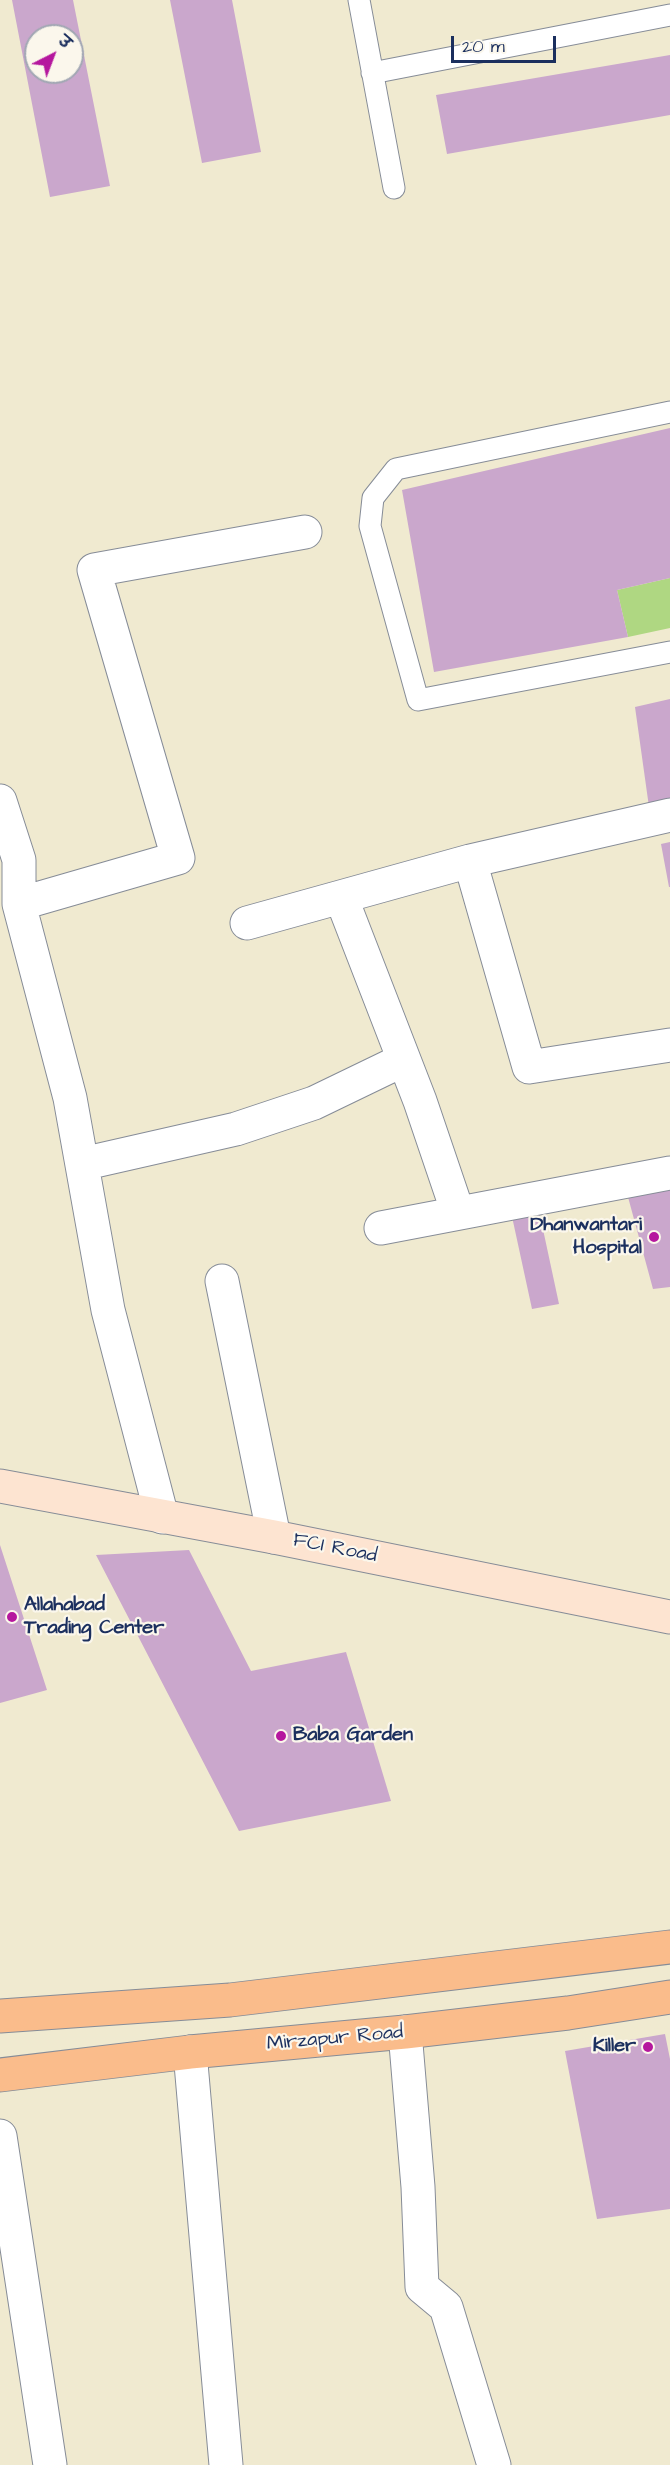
<!DOCTYPE html>
<html>
<head>
<meta charset="utf-8">
<style>
  body { margin:0 }
  #map { position:relative; width:670px; height:2465px; overflow:hidden; background:#f0ead0; font-family:"Architects Daughter","Playpen Sans Deva",sans-serif }
  canvas { display:block }
  .north { position:absolute; left:24px; top:24px; width:60px; height:60px; box-sizing:border-box; background:#fbf7ec; border:2px solid #a1a7b3; border-radius:50%; rotate:42deg; font-size:16px; font-weight:700; line-height:24px; text-align:center; color:#1b2f5e }
  .north::after { content:''; display:block; margin:auto; width:21px; height:27px; background:#b5179e; clip-path:polygon(50% 0,100% 100%,50% 72%,0 100%) }
  .scale { position:absolute; left:451px; top:36px; width:105px; height:27px; box-sizing:border-box; border:3px solid #1b2f5e; border-top:0; padding-left:8px; font-size:18px; line-height:21px; white-space:nowrap; color:#1b2f5e; -webkit-text-stroke:4px #fbf7ec; paint-order:stroke }
</style>
</head>
<body>
<div id="map">
<canvas width="670" height="2465"></canvas>
<div class="north">उ</div>
<div class="scale">20 m</div>
</div>
<script>
const ctx = document.querySelector('canvas').getContext('2d');
ctx.lineJoin = 'round';
function fill(path, color) { ctx.fillStyle = color; ctx.fill(path, 'evenodd'); }
function stroke(path, color, width, dash) { ctx.strokeStyle = color; ctx.lineWidth = width; ctx.lineCap = dash ? 'butt' : 'round'; ctx.setLineDash(dash || []); ctx.stroke(path); }
function drawText(font, color, halo, rows, align = 'center') {
  ctx.font = font + ' "Architects Daughter",sans-serif'; ctx.lineWidth = 4.5; ctx.setLineDash([]); ctx.textBaseline = 'middle'; ctx.strokeStyle = halo; ctx.fillStyle = color; for (const [text, x, y, turn = 0] of rows) {
    ctx.save(); ctx.translate(x, y); ctx.rotate((+turn || 0) * Math.PI / 180); ctx.textAlign = isNaN(turn) ? turn : align; if (halo) ctx.strokeText(text, 0, 0); ctx.fillText(text, 0, 0); ctx.restore();
  }
}
fill(new Path2D(`
  M670,578v50l-42,9 -11,-47z`), '#afd782');
fill(new Path2D(`
  M12,0h61l37,186 -60,11zM36,36h36v36h-36z
  M170,0h62l29,152 -59,11z
  M670,55v60l-223,39 -11,-59z
  M670,428v150l-53,12 11,47 -194,35 -32,-182z
  M670,699v103l-21,5 -14,-100z
  M670,842v45h-1l-8,-43z
  M670,1179v108l-17,2 -28,-103z
  M538,1206l21,98 -27,5 -21,-97z
  M0,1545l47,145 -47,13z
  M189,1550l62,121 95,-19 45,149 -152,30 -143,-276z
  M665,2034l5,25v150l-73,10 -32,-168z`), '#caa7cc');
const lane = new Path2D(`
  M359,0l35,188
  M372,73l298,-58
  M670,412l-274,57 -23,29 -3,28 48,174 252,-48`);
const street = new Path2D(`
  M0,801l19,59v44l51,194 38,212 54,207
  M470,861l59,206 141,-22
  M341,897l79,204 38,112
  M19,904l159,-46 -84,-288 211,-38
  M247,923l223,-62 200,-46
  M82,1164l154,-35 78,-26 89,-43
  M381,1228l289,-55
  M222,1281l52,256
  M405,2032l13,155 4,100 24,20 48,158
  M190,2052l36,413
  M0,2136l50,329`);
const secondary = new Path2D(`
  M0,1486l274,51 396,80`);
const highway = new Path2D(`
  M0,2016l230,-16 440,-53
  M0,2075l190,-23 215,-20 163,-19 102,-16`);
stroke(lane, '#868c97', 23);
stroke(street, '#868c97', 35);
stroke(secondary, '#868c97', 35);
stroke(highway, '#868c97', 35);
stroke(lane, '#fff', 21);
stroke(street, '#fff', 33);
stroke(secondary, '#fde4d1', 33);
stroke(highway, '#fabc8b', 33);
for (const [x, y, r, color] of [
  [654,1237,6,"#b5179e"],
  [12,1617,6,"#b5179e"],
  [281,1736,6,"#b5179e"],
  [648,2047,6,"#b5179e"]
]) { const dot = new Path2D(); dot.arc(x, y, r, 0, 2 * Math.PI); ctx.fillStyle = color; ctx.fill(dot); stroke(dot, '#fbf7ec', 2); }
drawText('bold 20px', '#1b2f5e', '#fbf7ec', [
  ["Dhanwantari",642,1226],
  ["Hospital",642,1249],
  ["Allahabad",24,1606,"left"],
  ["Trading Center",24,1629,"left"],
  ["Baba Garden",293,1736,"left"],
  ["Killer",636,2047]
], 'right');
drawText('20px', '#1b2f5e', '#fbf7ec', [
  ["FCI Road",335,1549,11],
  ["Mirzapur Road",335,2039,-5]
]);
</script>
</body>
</html>
